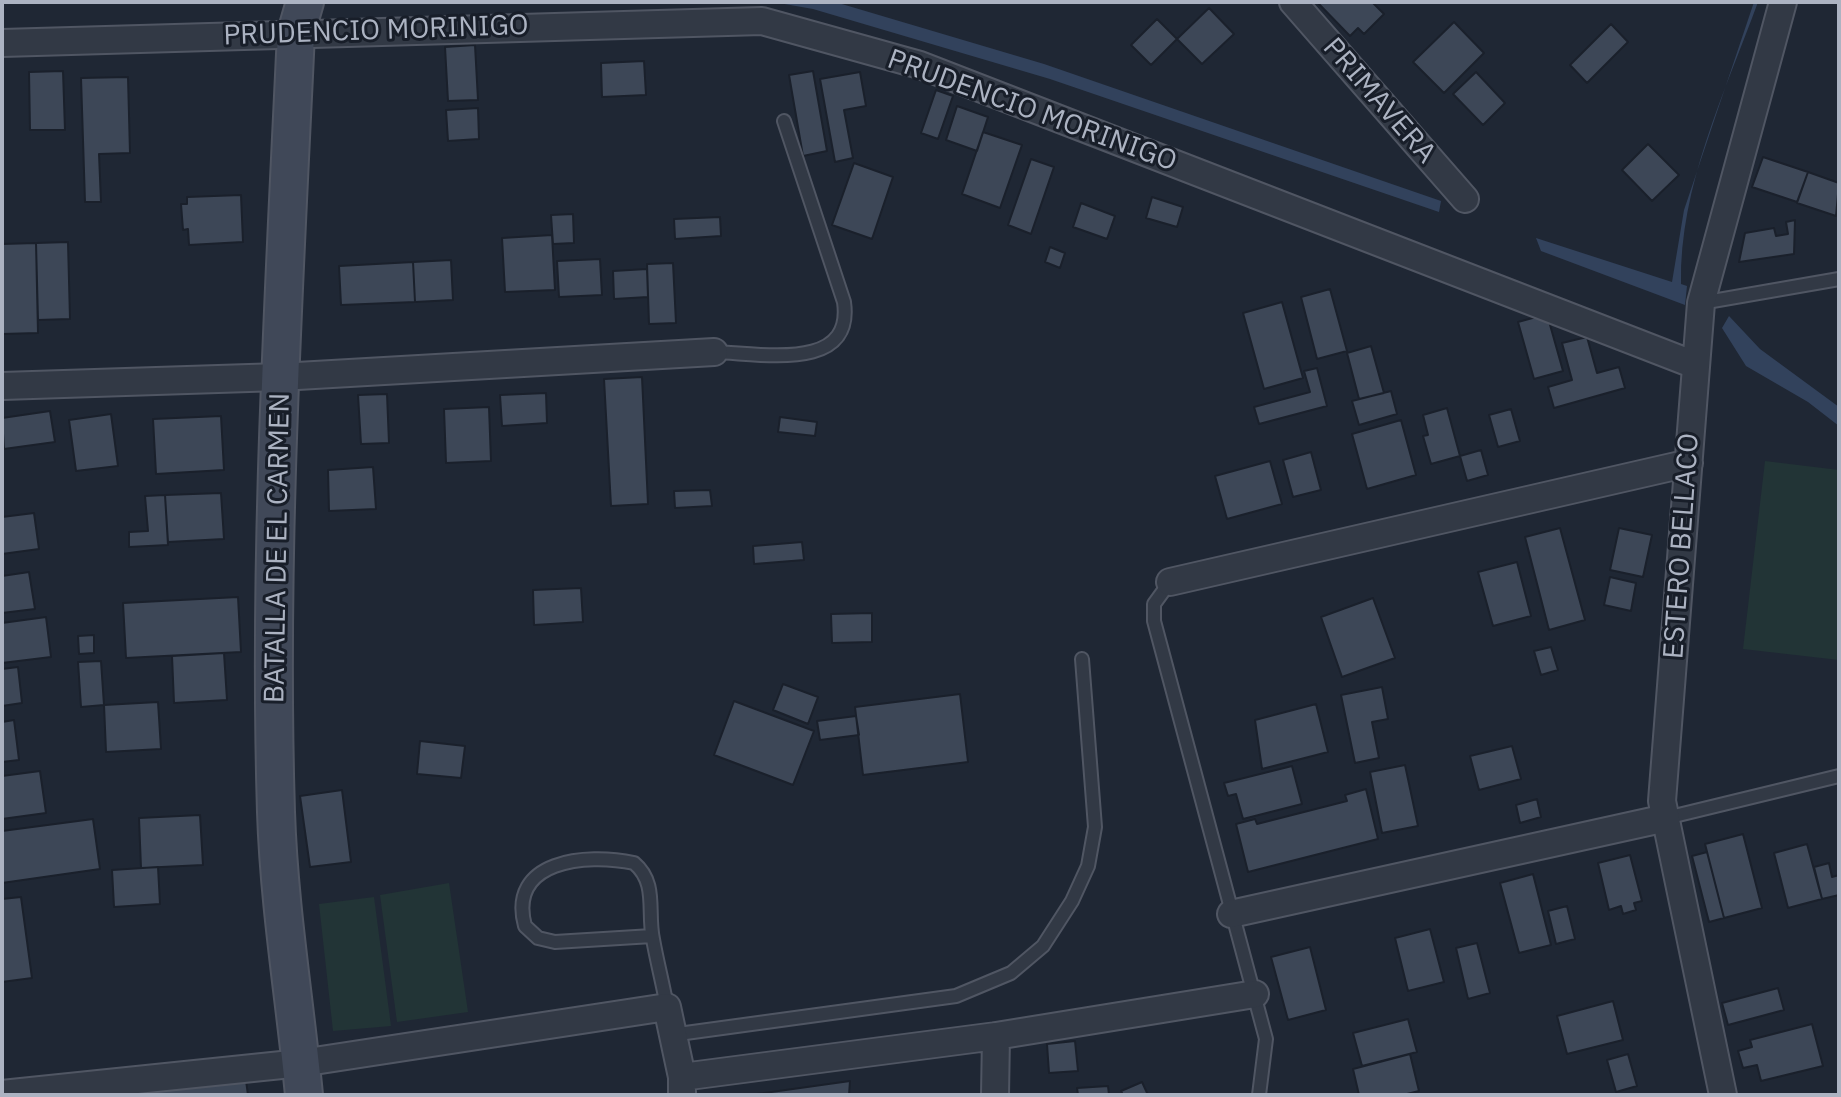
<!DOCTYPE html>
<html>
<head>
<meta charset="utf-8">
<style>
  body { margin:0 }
  #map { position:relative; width:1841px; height:1097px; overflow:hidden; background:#1f2734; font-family:"IBM Plex Sans",sans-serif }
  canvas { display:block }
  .frame { position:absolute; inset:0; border:4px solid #acb3c2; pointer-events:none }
</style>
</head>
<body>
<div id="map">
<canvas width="1841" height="1097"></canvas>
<div class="frame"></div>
</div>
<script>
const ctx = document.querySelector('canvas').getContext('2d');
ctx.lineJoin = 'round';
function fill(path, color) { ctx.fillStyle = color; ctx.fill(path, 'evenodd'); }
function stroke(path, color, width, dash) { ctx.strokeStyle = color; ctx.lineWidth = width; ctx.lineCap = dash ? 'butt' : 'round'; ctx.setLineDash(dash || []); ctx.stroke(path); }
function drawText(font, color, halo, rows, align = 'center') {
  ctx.font = font + ' "IBM Plex Sans",sans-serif'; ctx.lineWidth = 6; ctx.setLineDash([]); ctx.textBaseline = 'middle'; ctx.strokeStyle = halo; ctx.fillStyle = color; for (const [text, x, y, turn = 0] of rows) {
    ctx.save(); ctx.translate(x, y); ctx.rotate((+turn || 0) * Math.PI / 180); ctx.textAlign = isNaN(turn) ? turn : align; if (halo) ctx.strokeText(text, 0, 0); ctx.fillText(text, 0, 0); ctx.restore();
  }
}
fill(new Path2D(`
  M1765,461l74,9v190l-96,-11z
  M449,883l19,129 -71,10 -17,-127z
  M374,897l17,129 -58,5 -14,-127z`), '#223436');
fill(new Path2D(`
  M773,2h62l209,62 397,137 -2,11 -389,-133 -237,-70z
  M1754,2h4c-33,90 -79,185 -77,282l6,2 -2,19 -144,-54 -5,-13 136,44 12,-72z
  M1729,316l31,33 79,58v19l-31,-24 -62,-36 -24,-38z`), '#32425c');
const building = new Path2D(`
  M1317,2h55l12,12 -20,20 -6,-6 -8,8z
  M1209,8l25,26 -32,30 -25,-25z
  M1157,19l20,20 -26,26 -20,-20z
  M1454,22l30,31 -40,40 -31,-31z
  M1611,24l17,18 -41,41 -17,-18z
  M475,45l3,55 -30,1 -3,-54z
  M644,61l2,34 -44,2 -1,-34z
  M63,71l2,59h-35l-1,-58z
  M813,71l14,80 -24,5 -14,-81z
  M860,72l6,34 -22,4 9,48 -18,4 -15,-83z
  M1476,72l29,31 -22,22 -30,-31z
  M128,77l2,76 -31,1 2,48h-16l-4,-124z
  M936,90l17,6 -15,43 -17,-6z
  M957,106l31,11 -11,34 -31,-11z
  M478,108l1,31 -31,2 -2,-31z
  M983,132l39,13 -22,63 -38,-14z
  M1648,144l31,31 -27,26 -30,-31z
  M1763,157l45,15 -11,30 -45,-15z
  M1031,159l23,8 -23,67 -23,-9z
  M854,163l39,14 -21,62 -40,-14z
  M1808,172l31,11 -3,33 -39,-13z
  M241,195l2,47 -54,3 -1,-16 -5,1 -2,-26h6v-7z
  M1152,197l31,10 -6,20 -31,-9z
  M1081,203l34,13 -8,23 -34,-12z
  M573,214l1,29 -21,1 -2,-29z
  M720,217l1,19 -46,3 -1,-20z
  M1795,220l-1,34 -55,8 6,-29 29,-5 2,8 12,-2 -2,-12z
  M552,235l3,55 -50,2 -3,-54z
  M68,242l2,77 -32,1 -2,-77z
  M36,243l2,90 -36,1v-90z
  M1050,247l15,6 -5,15 -15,-6z
  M600,259l2,36 -43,2 -2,-36z
  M451,260l2,40 -38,2 -2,-40z
  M413,262l2,40 -74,3 -2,-39z
  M673,263l3,60 -27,1 -2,-60z
  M647,269l1,28 -34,2 -1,-28z
  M1330,289l17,62 -30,8 -16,-62z
  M1282,302l21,76 -39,11 -21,-76z
  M1547,314l16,57 -29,8 -16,-57z
  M1587,337l10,36 22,-6 6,21 -71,20 -6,-21 24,-7 -10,-37z
  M1371,346l13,47 -25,6 -12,-46z
  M1317,368l10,38 -68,18 -5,-17 56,-15 -6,-21z
  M642,377l6,127 -37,2 -7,-127z
  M1391,391l6,23 -38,11 -7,-24z
  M546,393l1,30 -45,3 -2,-31z
  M387,394l2,49 -28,1 -3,-49z
  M489,407l2,54 -45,2 -2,-54z
  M1447,408l13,48 -29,8 -8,-28 5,-1 -5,-20z
  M1511,409l9,32 -22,6 -9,-32z
  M50,411l5,31 -51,7 -2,-31z
  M111,414l7,52 -42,5 -7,-51z
  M221,416l3,54 -68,4 -3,-55z
  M780,417l37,5 -2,14 -37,-4z
  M1401,420l15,55 -49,14 -15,-55z
  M1481,450l7,25 -21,6 -7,-25z
  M1311,452l10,38 -28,7 -10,-37z
  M1270,461l12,43 -55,15 -12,-43z
  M373,467l3,42 -47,2 -1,-41z
  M710,490l2,16 -37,2 -1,-17z
  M221,493l3,46 -56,3 -3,-47z
  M165,495l3,50 -39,2v-15l19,-1 -3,-35z
  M34,513l5,36 -37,5v-37z
  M1560,528l25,92 -36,10 -24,-93z
  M1619,528l33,7 -9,42 -33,-7z
  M802,542l2,18 -50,4 -1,-18z
  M1517,562l14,54 -38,10 -15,-54z
  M29,572l6,37 -33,4v-37z
  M1610,577l26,6 -5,28 -27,-6z
  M581,588l2,34 -49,3 -1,-35z
  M238,597l3,55 -115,6 -3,-55z
  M1373,598l22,60 -53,19 -21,-60z
  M872,613v29l-40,1 -1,-29z
  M46,617l5,40 -49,6v-40z
  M94,635v18l-15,1 -1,-18z
  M1551,647l7,23 -17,5 -7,-24z
  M224,653l3,47 -53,3 -2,-47z
  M101,661l3,44 -23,2 -3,-45z
  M18,667l4,36 -20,3v-37z
  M783,684l35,13 -10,27 -35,-14z
  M1382,687l6,32 -16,3 7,36 -24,5 -14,-68z
  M960,694l8,68 -105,13 -8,-68z
  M734,701l80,30 -21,54 -79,-30z
  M158,702l3,47 -55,3 -2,-47z
  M1316,704l12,48 -66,17 -7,-49z
  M856,716l3,19 -39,5 -3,-19z
  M14,720l5,40 -17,2v-40z
  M420,741l45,5 -4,32 -44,-4z
  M1512,746l9,33 -42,11 -9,-34z
  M1405,765l13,61 -36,7 -12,-61z
  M1292,766l10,38 -59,15 -7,-25 -8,2 -4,-13z
  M40,771l6,42 -44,6v-43z
  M1366,789l12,50 -130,33 -12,-48 19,-5 2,5 90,-23 -2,-6z
  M342,790l9,72 -41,5 -10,-71z
  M1537,799l4,18 -21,6 -4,-18z
  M200,815l3,50 -62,3 -2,-50z
  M93,819l7,50 -98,14v-52z
  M1743,834l19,74 -38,10 -19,-74z
  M1807,844l15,55 -34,9 -14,-55z
  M1707,852l17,66 -15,4 -17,-66z
  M1630,855l12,46 -8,2 2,7 -13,4 -2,-8 -12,4 -11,-47z
  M1829,863l3,14 7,-2v20l-17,4 -8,-32z
  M158,867l2,37 -46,3 -2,-37z
  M1533,874l18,71 -32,8 -19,-70z
  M21,897l11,81 -30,4v-83z
  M1567,906l8,33 -19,5 -8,-33z
  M1430,929l14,53 -36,9 -13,-53z
  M1477,943l13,50 -22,6 -12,-51z
  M1310,947l16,63 -38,10 -17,-63z
  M1778,988l6,22 -56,15 -6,-22z
  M1613,1001l10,39 -56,14 -10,-38z
  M1408,1019l9,33 -55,14 -9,-33z
  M1812,1024l11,42 -62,15 -4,-16 -14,3 -5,-17 14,-4 -2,-7z
  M1075,1041l3,30 -29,2 -2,-29z
  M1410,1054l9,37 -16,4h-44l-6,-26z
  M1628,1054l9,32 -21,6 -9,-32z
  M245,1073l3,22h-120l-1,-6z
  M850,1081l-1,14h-99z
  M1142,1082l6,13h-25l-2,-4z
  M1108,1086l1,9h-31l-1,-7z`);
fill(building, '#3d4757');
stroke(building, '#1a202b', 2);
const lane = new Path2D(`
  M1701,303l138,-24
  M714,352c46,1 140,21 130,-50l-60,-181
  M1170,582l-16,22v17l112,418 -7,56
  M1666,818l173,-42
  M652,936l-97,6 -17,-4 -13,-12c-18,-66 61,-73 109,-63 24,20 13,49 19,76 4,23 10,45 14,68
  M671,1035l285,-39 55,-23 32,-27 29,-45 16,-35 7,-39 -13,-168`);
const street = new Path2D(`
  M1293,2l172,197
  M2,43l760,-22 158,44 775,300
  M2,386l278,-9 434,-25
  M1170,582l519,-119
  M1231,914l435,-96
  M682,1077l314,-41 259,-42
  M2,1094l299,-31 366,-56 15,70v18
  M995,1095l1,-59
  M1723,1095l-61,-294 39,-498 82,-301`);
const secondary = new Path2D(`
  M304,1095c-9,-93 -25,-189 -28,-283 -8,-259 8,-520 20,-779l9,-31`);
stroke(lane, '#505663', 16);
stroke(street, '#505663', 30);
stroke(secondary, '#505663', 40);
stroke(lane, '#323945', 12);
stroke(street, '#323945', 26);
stroke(secondary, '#404858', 36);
drawText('28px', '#acb3c2', '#181e29', [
  ["PRUDENCIO MORINIGO",376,31,-2],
  ["PRIMAVERA",1379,101,49],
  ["PRUDENCIO MORINIGO",1032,111,20],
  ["ESTERO BELLACO",1682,546,-86],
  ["BATALLA DE EL CARMEN",278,548,-89]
]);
</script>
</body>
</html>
